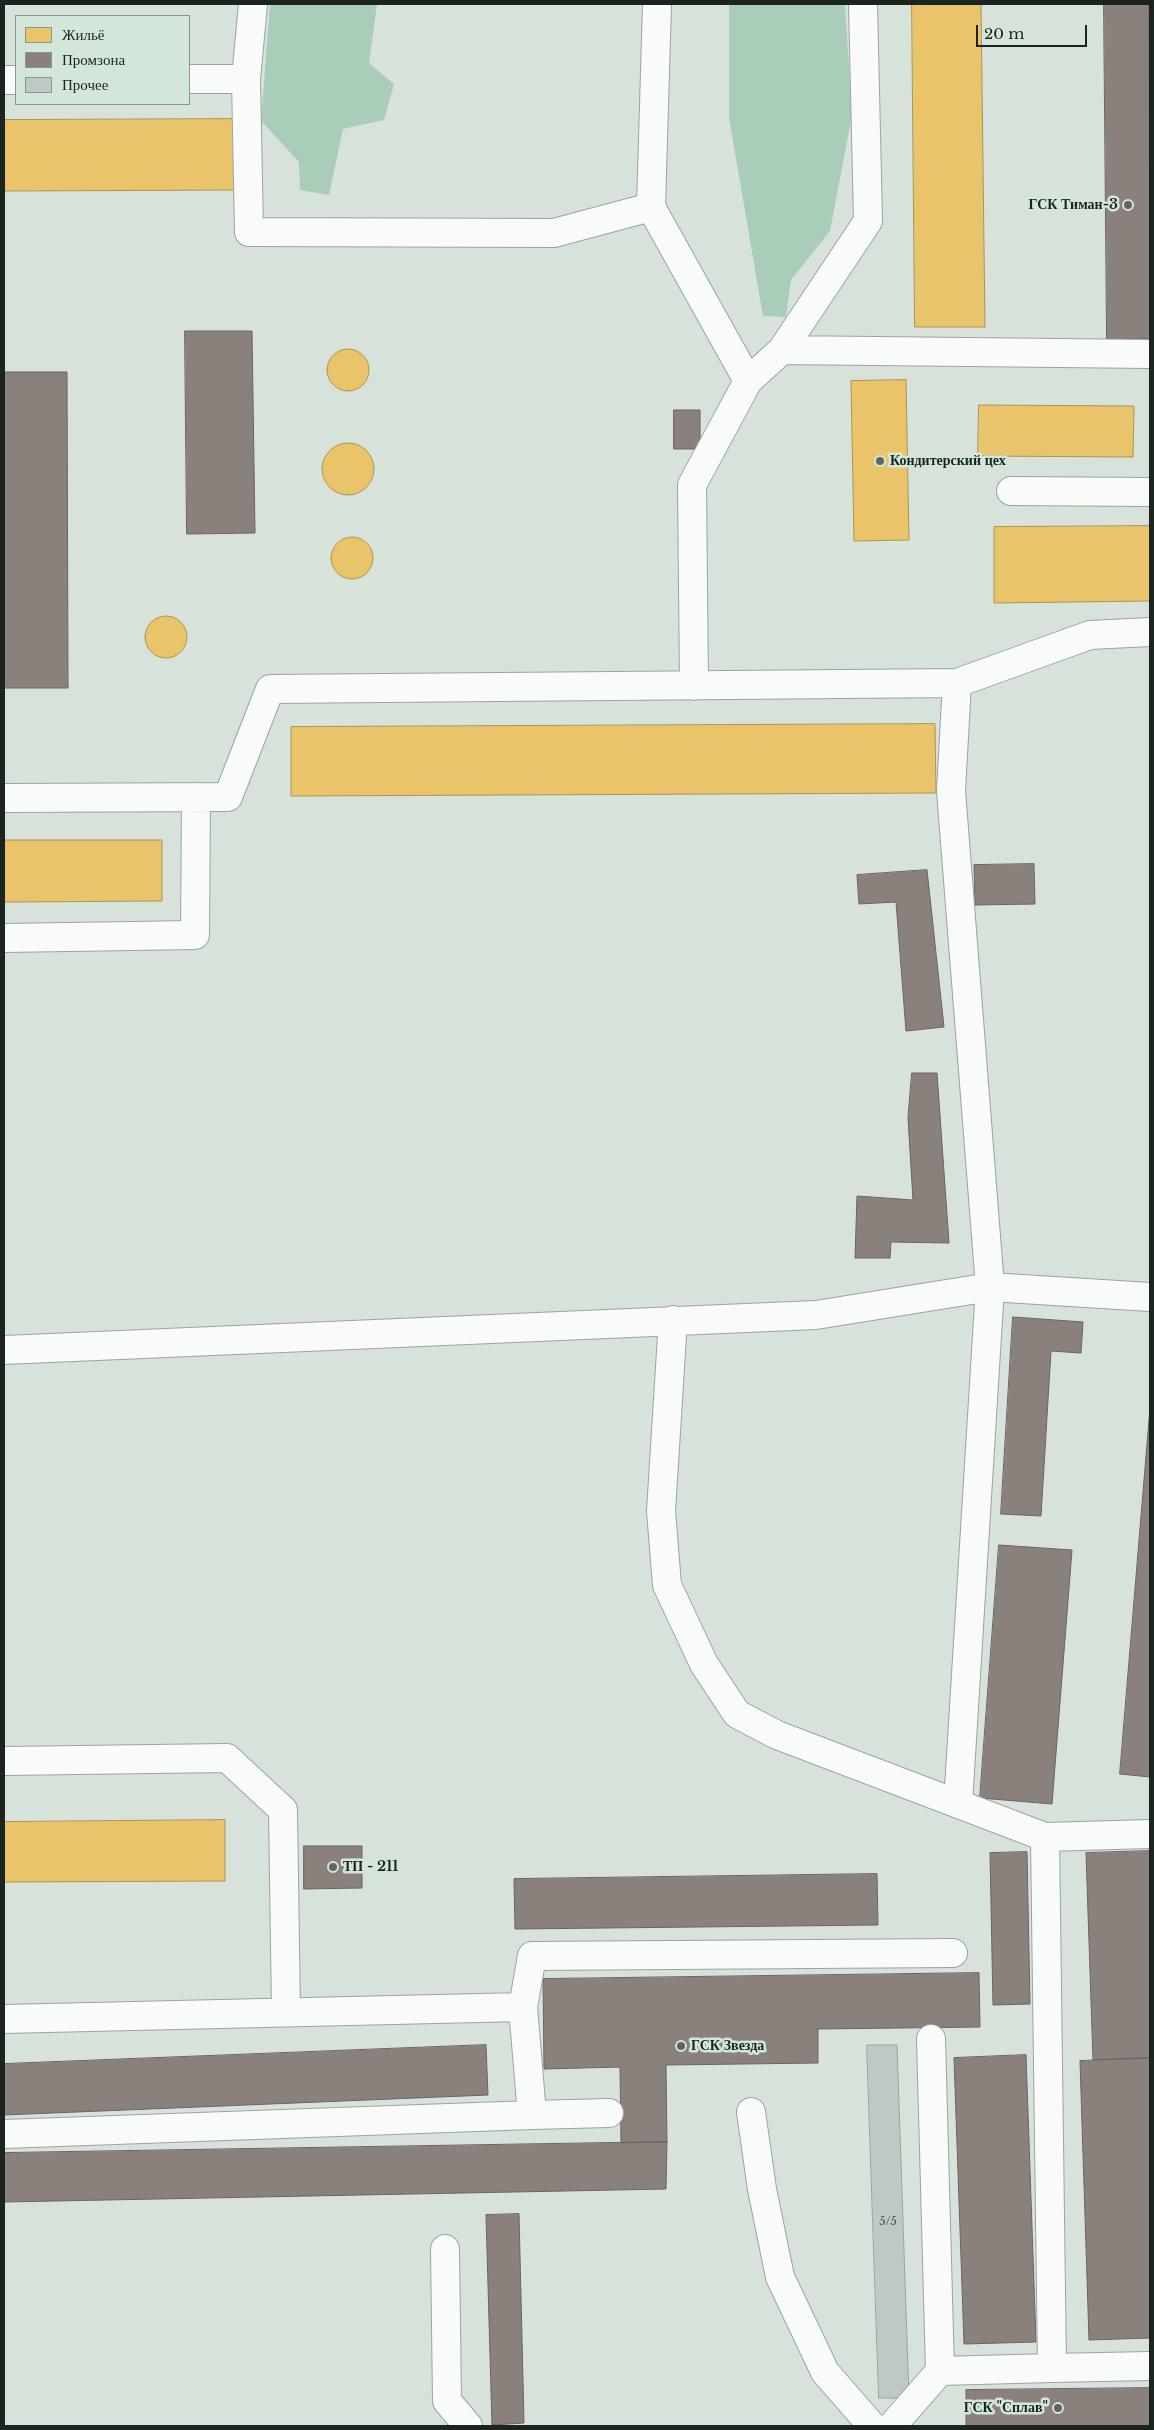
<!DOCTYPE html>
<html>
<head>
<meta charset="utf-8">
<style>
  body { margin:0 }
  #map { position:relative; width:1154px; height:2430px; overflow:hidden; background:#d7e2db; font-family:"Libre Baskerville",serif }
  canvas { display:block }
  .frame { position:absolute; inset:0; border:5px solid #1c241f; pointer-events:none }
  .legend { position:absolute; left:15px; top:15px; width:175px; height:90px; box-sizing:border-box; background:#d2e6da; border:1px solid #89988f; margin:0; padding:6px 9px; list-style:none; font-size:15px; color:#1c241f }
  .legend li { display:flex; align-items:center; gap:10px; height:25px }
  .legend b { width:25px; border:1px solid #89988f }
  .scale { position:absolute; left:976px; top:25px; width:111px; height:22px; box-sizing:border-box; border:2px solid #1c241f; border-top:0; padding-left:6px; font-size:15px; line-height:18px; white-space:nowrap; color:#1c241f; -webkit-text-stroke:4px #d2e6da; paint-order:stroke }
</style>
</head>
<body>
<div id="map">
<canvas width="1154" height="2430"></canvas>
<div class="frame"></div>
<ul class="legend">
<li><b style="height:14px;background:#e9c46a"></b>Жильё</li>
<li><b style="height:14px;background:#8a817c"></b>Промзона</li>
<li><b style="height:14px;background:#bfc8c2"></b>Прочее</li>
</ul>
<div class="scale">20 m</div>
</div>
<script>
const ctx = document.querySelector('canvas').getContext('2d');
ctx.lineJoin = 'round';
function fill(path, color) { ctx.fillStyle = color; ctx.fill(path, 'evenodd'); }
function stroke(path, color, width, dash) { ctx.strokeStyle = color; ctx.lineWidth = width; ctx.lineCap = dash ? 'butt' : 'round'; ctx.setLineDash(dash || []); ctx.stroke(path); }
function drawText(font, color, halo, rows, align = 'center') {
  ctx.font = font + ' "Libre Baskerville",serif'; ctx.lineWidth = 5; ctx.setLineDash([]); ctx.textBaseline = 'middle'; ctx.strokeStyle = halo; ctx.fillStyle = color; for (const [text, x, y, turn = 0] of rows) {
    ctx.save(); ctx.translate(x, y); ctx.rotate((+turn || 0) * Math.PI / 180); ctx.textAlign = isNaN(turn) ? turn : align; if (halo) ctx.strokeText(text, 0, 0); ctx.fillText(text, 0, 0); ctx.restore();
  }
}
fill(new Path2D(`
  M270,4h107l-8,59 25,21 -10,36 -41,9 -14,66 -29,-5 -1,-28 -38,-41z
  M729,4h116l7,111 -22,116 -39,49 -5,37 -23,-1 -34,-198z`), '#a9cdb9');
const homes = new Path2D(`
  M912,4h69l4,323h-70z
  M237,119v71l-233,1v-71z
  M327 370a21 21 0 1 1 42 0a21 21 0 1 1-42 0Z
  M906,380l3,160 -55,1 -3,-160z
  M979,405l155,1 -1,51 -155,-1z
  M322 469a26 26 0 1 1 52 0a26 26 0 1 1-52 0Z
  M1150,526v75l-156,2v-76z
  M331 558a21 21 0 1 1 42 0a21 21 0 1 1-42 0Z
  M145 637a21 21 0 1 1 42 0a21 21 0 1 1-42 0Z
  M935,724l1,69 -645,3v-69z
  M4,840h158v61l-158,1z
  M225,1820v61l-221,1v-60z`);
fill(homes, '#e9c46a');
stroke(homes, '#ac9454', 1);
const industry = new Path2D(`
  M1104,4h45l1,335h-43z
  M185,331h67l3,202 -68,1z
  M4,372h63l1,316h-64z
  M674,410h26v39h-26z
  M1034,864l1,40 -60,1 -1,-40z
  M927,870l17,157 -38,4 -10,-129 -37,2 -2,-29z
  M912,1073h25l12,170 -58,-1 -1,16h-35l2,-62 56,4 -5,-82z
  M1013,1317l70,5 -2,31 -30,-2 -10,165 -40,-2z
  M1150,1408v369l-30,-3z
  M999,1545l73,5 -20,254 -72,-6z
  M304,1846h58v42l-58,1z
  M1150,1851v207l-57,2 -7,-207z
  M1027,1852l3,152 -37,1 -3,-152z
  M877,1874l1,51 -363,4 -1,-50z
  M979,1973l1,54 -162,2v34l-152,2 1,77 -46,1 -1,-76 -76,2 -1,-90z
  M486,2045l2,50 -484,20v-51z
  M1026,2055l10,287 -72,2 -10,-286z
  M1150,2058v280l-61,2 -9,-279z
  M667,2142l-1,47 -662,13v-49z
  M519,2214l5,209 -32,2 -6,-210z
  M1150,2388v38h-184v-36z`);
fill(industry, '#8a817c');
stroke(industry, '#696560', 1);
const building = new Path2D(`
  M867,2045h30l12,353h-30z`);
fill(building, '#bfc8c2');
stroke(building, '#9ca49f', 1);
const minor = new Path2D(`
  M253,4l-7,75 3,153 305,1 97,-26
  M657,4l-6,203 97,174
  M189,79h57
  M4,80h12
  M782,350l368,4
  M1011,491l139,1
  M694,686l-2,-201 56,-104 34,-31 86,-129 -5,-217
  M4,798l224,-1 42,-108 687,-6
  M4,938l191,-3 1,-138
  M673,1320l-12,191 6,74 37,79 33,50 40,21 268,102 7,531 -112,3 -48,55
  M4,1350l812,-35 174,-28 160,10
  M4,1761l223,-3 56,52 3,202
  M958,1804l32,-517 -39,-496 6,-108 133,-48 60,-3
  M1045,1837l105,-3
  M4,2019l519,-12 9,-51 421,-3
  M931,2039l9,332
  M751,2112l11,77 18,88 45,95 47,54
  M532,2115l77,-2
  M4,2134l528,-19 -9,-108
  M445,2249l2,152 21,25
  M1052,2368l98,-2`);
stroke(minor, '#9ca49f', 30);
stroke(minor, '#f9fbfa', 28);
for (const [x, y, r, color] of [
  [1128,205,5,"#5d6661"],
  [880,461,5,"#5d6661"],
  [333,1867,5,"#5d6661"],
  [681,2046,5,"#5d6661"],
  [1058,2408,5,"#5d6661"]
]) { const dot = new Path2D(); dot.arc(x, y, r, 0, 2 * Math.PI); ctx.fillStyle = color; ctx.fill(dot); stroke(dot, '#d2e6da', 2); }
drawText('11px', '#454d48', null, [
  ["5/5",888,2222]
]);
drawText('bold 14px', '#1c241f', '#d2e6da', [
  ["ГСК Тиман-3",1118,205,"right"],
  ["Кондитерский цех",890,461],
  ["ТП - 211",343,1867],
  ["ГСК Звезда",691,2046],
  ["ГСК \"Сплав\"",1048,2408,"right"]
], 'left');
</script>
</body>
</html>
